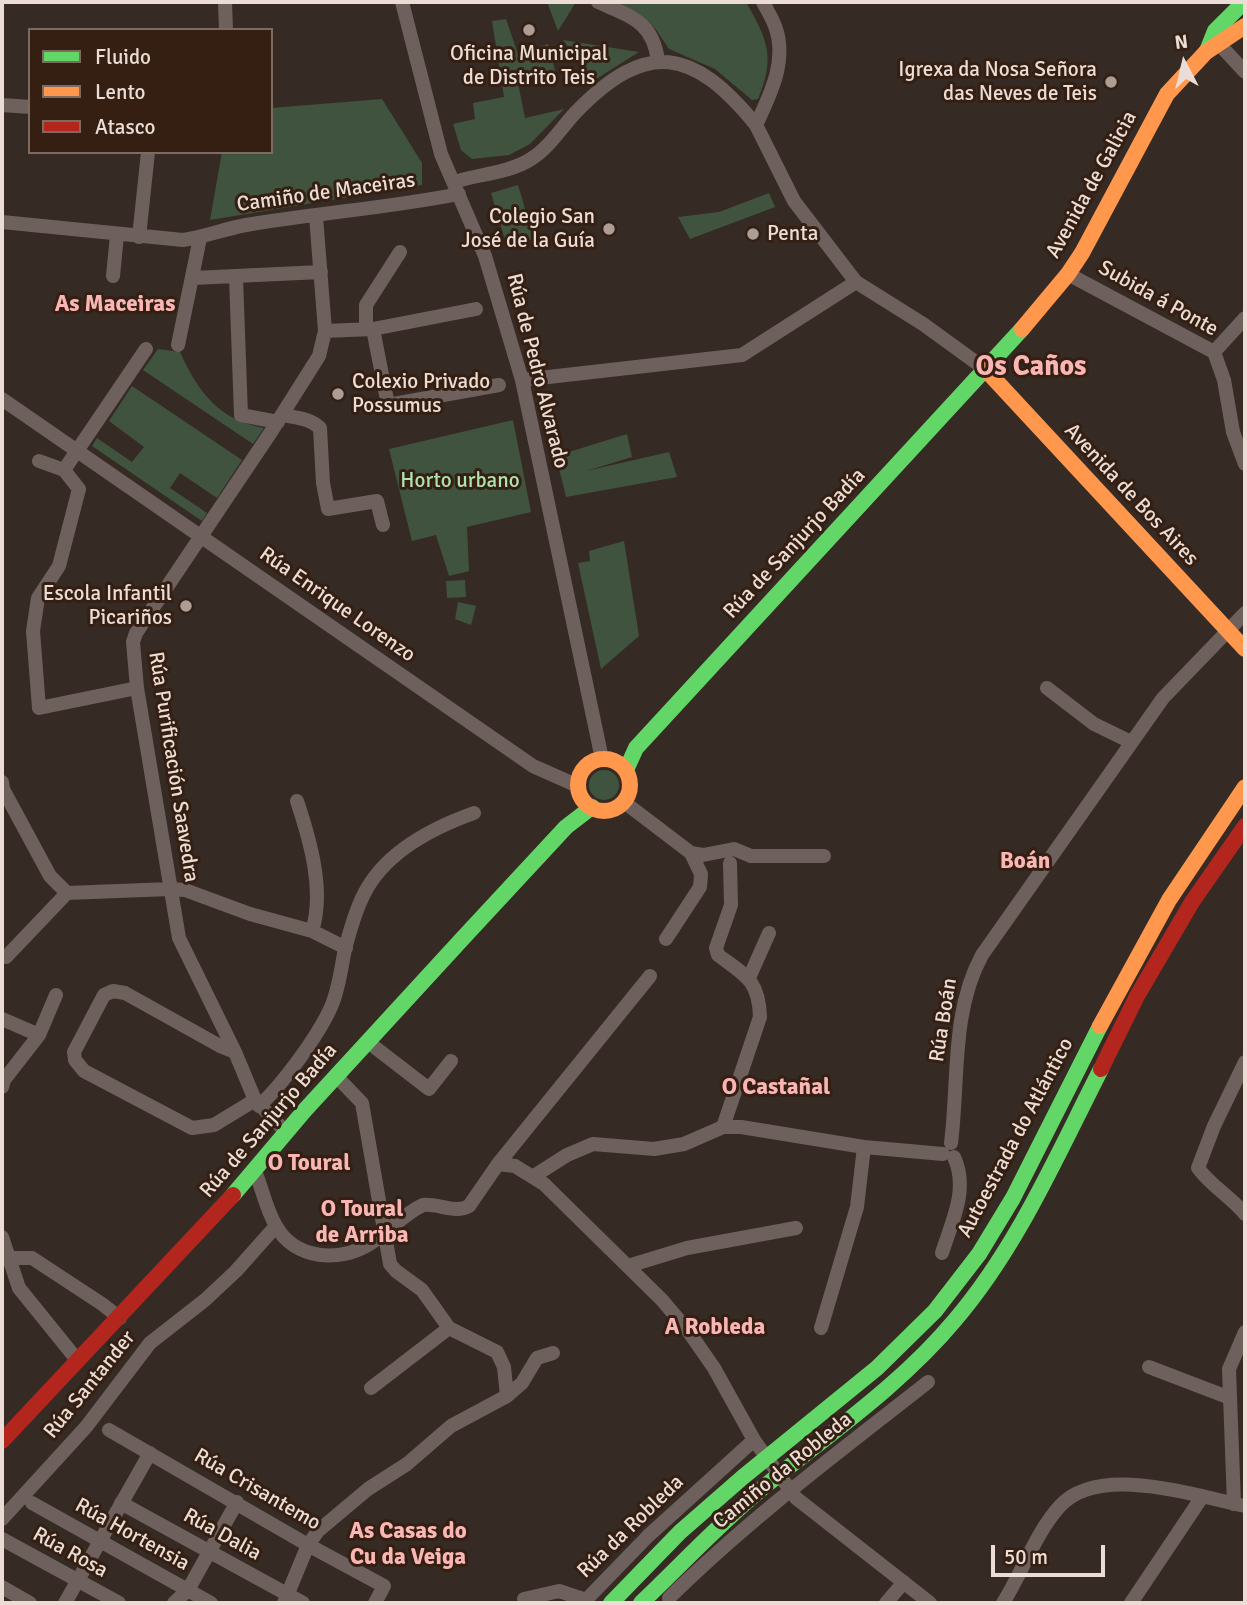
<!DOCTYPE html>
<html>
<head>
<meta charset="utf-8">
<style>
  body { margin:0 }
  #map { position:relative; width:1247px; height:1605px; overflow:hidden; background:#362a24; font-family:Signika,sans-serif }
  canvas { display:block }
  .frame { position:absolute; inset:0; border:4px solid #ebddd5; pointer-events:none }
  .legend { position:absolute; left:28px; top:28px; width:245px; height:126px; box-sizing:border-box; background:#341f12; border:2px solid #7d6b60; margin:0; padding:9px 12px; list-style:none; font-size:21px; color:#ebddd5 }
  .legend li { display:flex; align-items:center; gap:14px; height:35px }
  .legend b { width:35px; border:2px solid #7d6b60 }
  .north { position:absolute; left:1149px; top:28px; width:70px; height:70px; -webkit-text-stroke:5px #341f12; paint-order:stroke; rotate:353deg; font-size:19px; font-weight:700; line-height:28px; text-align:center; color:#ebddd5 }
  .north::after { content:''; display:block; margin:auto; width:24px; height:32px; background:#ebddd5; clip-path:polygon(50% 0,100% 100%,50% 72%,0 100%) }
  .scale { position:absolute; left:991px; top:1545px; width:114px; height:32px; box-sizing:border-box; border:4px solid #ebddd5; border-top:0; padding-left:9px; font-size:21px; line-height:24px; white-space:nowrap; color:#ebddd5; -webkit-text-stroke:5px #341f12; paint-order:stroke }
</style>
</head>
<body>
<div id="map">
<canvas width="1247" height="1605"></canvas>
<div class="frame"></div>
<ul class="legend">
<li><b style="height:9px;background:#63d668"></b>Fluido</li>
<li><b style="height:9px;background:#ff974d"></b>Lento</li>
<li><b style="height:9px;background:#b3261e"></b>Atasco</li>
</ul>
<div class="north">N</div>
<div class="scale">50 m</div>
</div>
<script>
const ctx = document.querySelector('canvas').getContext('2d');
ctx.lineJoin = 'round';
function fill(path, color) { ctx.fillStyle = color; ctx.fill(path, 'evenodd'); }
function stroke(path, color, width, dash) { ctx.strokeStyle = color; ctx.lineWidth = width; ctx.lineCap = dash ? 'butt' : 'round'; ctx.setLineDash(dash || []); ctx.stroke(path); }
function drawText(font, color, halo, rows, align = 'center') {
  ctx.font = font + ' Signika,sans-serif'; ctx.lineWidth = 6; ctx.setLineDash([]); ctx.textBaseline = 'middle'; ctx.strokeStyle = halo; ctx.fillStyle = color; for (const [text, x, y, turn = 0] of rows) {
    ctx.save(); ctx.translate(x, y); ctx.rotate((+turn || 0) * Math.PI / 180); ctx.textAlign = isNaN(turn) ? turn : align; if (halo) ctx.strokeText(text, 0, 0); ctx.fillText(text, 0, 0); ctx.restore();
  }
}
fill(new Path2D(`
  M547,2h29l-18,29z
  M607,2h139c21,37 30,55 12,97l-6,1 -37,-31 -46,-20 -12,-18 -7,-8z
  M506,19l12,35 30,-10 9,34h-40l8,40 39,-9 -34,35 -21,11 -37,4 -11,-9 -8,-26 22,-5 -2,-16 31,-6 -12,-76z
  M563,40l76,12 -46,29z
  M382,99l40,64v22l-212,35 12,-68h49v-44z
  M518,185l16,54 -27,8 -16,-54z
  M769,193l6,14 -85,32 -12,-22 41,-5z
  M158,349l22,3c18,40 39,68 84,76l-11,16 -110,-74z
  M132,386l110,74 -25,38 -37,-25 -10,15 37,25 -5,8 -110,-75 5,-8 35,24 12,-15 -35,-26z
  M513,420l18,92 -64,15 2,44 -20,5 -13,-41 -24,6 -23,-92z
  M627,434l5,23 -46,14 83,-19 8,25 -111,20 -10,-41z
  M624,541l15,95 -38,33 -23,-106 12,-2 -1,-10z
  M465,580l1,17 -19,1 -1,-17z
  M458,602l18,4 -5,19 -16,-6z
  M589 785a15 15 0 1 1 30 0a15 15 0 1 1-30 0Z`), '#40533e');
stroke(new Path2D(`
  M225,2l1,28
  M402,2l39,152 44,102 37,124 80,379
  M598,2c33,15 55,19 60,59
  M763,2c4,8 9,16 12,24 13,34 -5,69 -19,99l38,76 62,81 67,42 62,45
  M1219,44l26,28
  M2,105l28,2
  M454,182c25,-8 55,-9 77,-23 18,-11 30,-31 45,-47 71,-73 117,-64 180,13
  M2,222l181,18c21,-3 41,-11 63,-15 71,-12 142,-17 213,-31
  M139,237l9,-85
  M1068,274l146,78 10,28 9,52 12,32
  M113,276l4,-41
  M236,277l5,138 37,7
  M193,278l128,-6
  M366,329v-24l34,-53
  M373,329l15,76 111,-20
  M325,331l48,-2 103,-20
  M178,345l22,-107
  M1214,352l31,-34
  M522,380l220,-25 114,-73
  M2,399l531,367 45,20
  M282,415c14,3 28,3 38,13l3,55 5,26 49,-8 6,24
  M39,461l25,9
  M137,688l-98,20 -6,-77 5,-33 21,-32 20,-77 -15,-19 82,-121
  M1047,688l47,36 37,18
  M2,782l1,7 47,87 17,17 103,-4 15,1 65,24 62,17 34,17
  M297,801c13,39 28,90 15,130
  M624,802l67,51 12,2 31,-6 17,7h73
  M666,939l34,-52 1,-13 -10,-21
  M2,956l4,1 61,-64
  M749,978l20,-45
  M2,1019l37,16 -35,45 -2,7
  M39,1035l17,-40
  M368,1042l61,47 22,-28
  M235,1052l-15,-6 -95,-53 -12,-2 -9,4 -30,57 1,8 9,11 108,57 22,-3 41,-25
  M1245,1062l-31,64 -16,42c13,18 33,29 47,46
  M336,1076l26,27 28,161 6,7 26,19 27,38 48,24 7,15 3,29
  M259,1106c24,-22 59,-70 72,-99 8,-18 10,-39 14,-58 5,-18 10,-38 19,-55 21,-42 68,-66 110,-81
  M723,1127l37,-110c-1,-37 -15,-42 -42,-62l-2,-7 15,-43 -1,-42
  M286,1132l-31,-32 -20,-48 -56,-114 -42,-250 -4,-46 3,-9 135,-201 48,-76 6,-25 -9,-115
  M951,1143c8,-63 0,-131 31,-188l181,-257 82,-85
  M498,1164l152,-188
  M255,1171c7,17 11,38 21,55 19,34 64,37 95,17 18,-11 32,-29 52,-38 15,-2 32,9 46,1l29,-42 17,2 29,18 118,116 27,32 25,36 40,72 42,58 134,105
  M534,1176l33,-21 26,-11 61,5 30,-5 39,-17h18l123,20 79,7
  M2,1237l17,51 59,73
  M942,1253c10,-32 27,-64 12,-96
  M10,1258h22l70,46 18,14
  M628,1266l59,-18 109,-20
  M821,1328l36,-121 7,-60
  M1149,1367l81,31
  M371,1388l78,-60
  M109,1430l199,115 76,41 -9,17
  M32,1503l179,100
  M121,1503l182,100
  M1234,1504l-5,-135 16,-37
  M2,1519l84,-92 64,-84 55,-43 31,-29 40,-45
  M2,1539l117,64
  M2,1587l28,16
  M669,1598c80,-79 170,-146 259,-216
  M524,1599l35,-8 27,9 62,-64 106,-96
  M65,1603l85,-150
  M174,1603l14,-13 49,-88
  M284,1603l24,-58 10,-14 50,-42 39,-25 44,-38 56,-30 15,-13 15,-25 16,-5
  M886,1603l18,-21
  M1003,1603c19,-30 33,-71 57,-97 39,-43 135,-10 185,0
  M1131,1603l71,-106`), '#6e615d', 14);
stroke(new Path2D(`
  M1207,51l8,-20 29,-29
  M626,770l10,-22 386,-419
  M233,1195l72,-85 158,-172 103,-111 26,-20
  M611,1603l69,-71 63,-55 134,-109 58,-57 44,-57 34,-56 87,-172
  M641,1603c39,-37 77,-78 119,-113 66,-54 140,-104 195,-170 63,-74 102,-165 146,-251`), '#63d668', 16);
stroke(new Path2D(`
  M1022,329l46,-55 14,-21 85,-159 39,-42 39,-26
  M985,369l260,280
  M578 785a26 26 0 1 1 52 0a26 26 0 1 1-52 0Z
  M1100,1026l69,-126 76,-113`), '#ff974d', 16);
stroke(new Path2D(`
  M1101,1069l36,-73 55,-94 53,-76
  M2,1441l231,-246`), '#b3261e', 16);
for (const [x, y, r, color] of [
  [529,30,7,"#ac9e97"],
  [1111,82,7,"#ac9e97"],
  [609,229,7,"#ac9e97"],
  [753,234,7,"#ac9e97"],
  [338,394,7,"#ac9e97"],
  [186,606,7,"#ac9e97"]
]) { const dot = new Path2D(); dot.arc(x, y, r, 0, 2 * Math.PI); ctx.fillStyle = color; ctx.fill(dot); stroke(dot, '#341f12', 2.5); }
drawText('21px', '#ebddd5', '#341f12', [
  ["Oficina Municipal",529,54,"center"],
  ["de Distrito Teis",529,78,"center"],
  ["Igrexa da Nosa Señora",1097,70],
  ["das Neves de Teis",1097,94],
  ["Colegio San",595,217],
  ["José de la Guía",595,241],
  ["Penta",767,234,"left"],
  ["Colexio Privado",352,382,"left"],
  ["Possumus",352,406,"left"],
  ["Escola Infantil",172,594],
  ["Picariños",172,618]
], 'right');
drawText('21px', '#ebddd5', '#341f12', [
  ["Avenida de Galicia",1092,185,-61],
  ["Camiño de Maceiras",326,193,-8],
  ["Subida á Ponte",1158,299,29],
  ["Rúa de Pedro Alvarado",537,371,76],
  ["Avenida de Bos Aires",1131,495,47],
  ["Rúa de Sanjurjo Badía",795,544,-47],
  ["Rúa Enrique Lorenzo",337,605,35],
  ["Rúa Purificación Saavedra",173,767,81],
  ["Rúa Boán",944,1020,-81],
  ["Rúa de Sanjurjo Badía",269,1121,-49],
  ["Autoestrada do Atlántico",1016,1138,-62],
  ["Rúa Santander",90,1385,-51],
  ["Camiño da Robleda",783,1471,-39],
  ["Rúa Crisantemo",257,1490,30],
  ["Rúa da Robleda",631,1527,-44],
  ["Rúa Hortensia",132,1535,29],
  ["Rúa Dalia",222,1535,29],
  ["Rúa Rosa",70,1553,29]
]);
drawText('21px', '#ade3ae', '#341f12', [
  ["Horto urbano",460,481]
]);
drawText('bold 23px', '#fab6b4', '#341f12', [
  ["As Maceiras",115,305],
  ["Boán",1025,862],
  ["O Castañal",776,1088],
  ["O Toural",309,1164],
  ["O Toural",362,1210],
  ["de Arriba",362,1236],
  ["A Robleda",715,1328],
  ["As Casas do",408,1532],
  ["Cu da Veiga",408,1558]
]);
drawText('bold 28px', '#fab6b4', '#341f12', [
  ["Os Caños",1031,368]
]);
</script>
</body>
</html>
